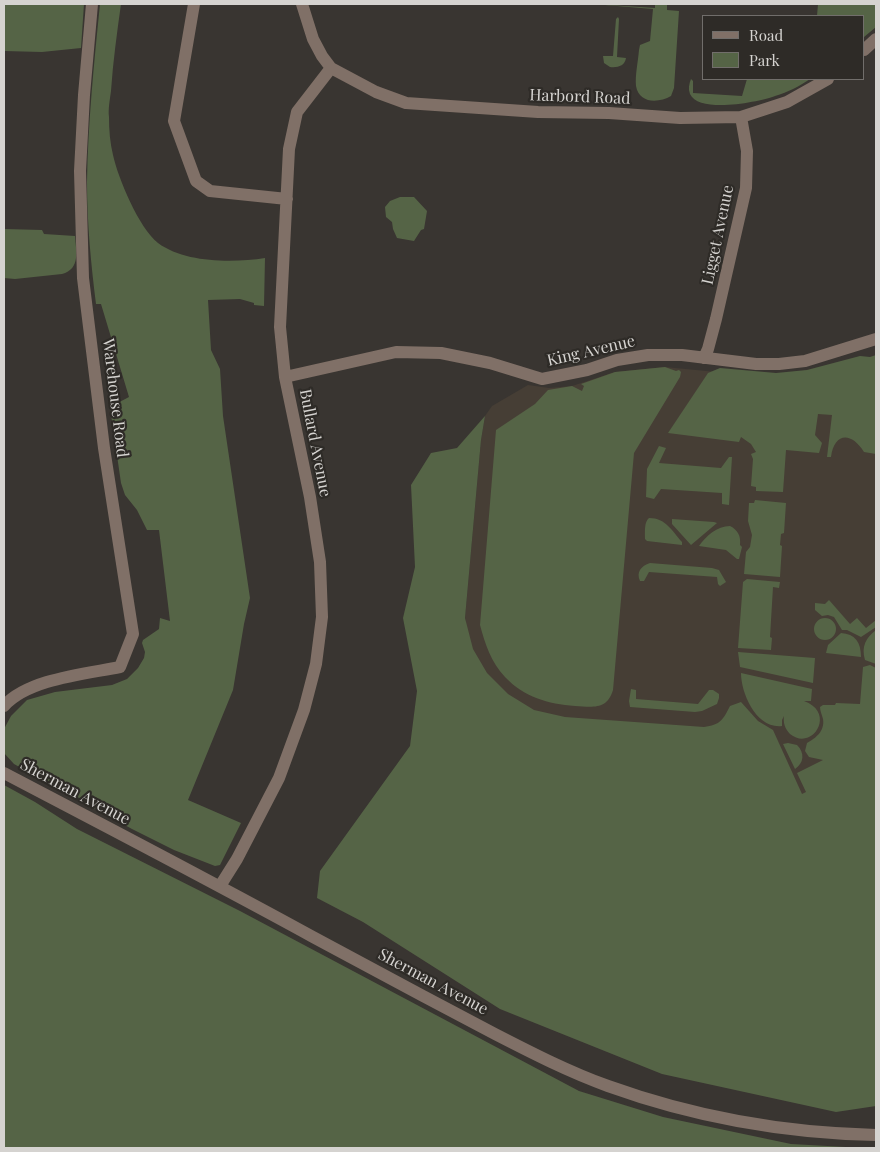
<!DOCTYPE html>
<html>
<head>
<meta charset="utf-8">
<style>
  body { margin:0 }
  #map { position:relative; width:880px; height:1152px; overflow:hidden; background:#393531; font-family:"Playfair Display",serif }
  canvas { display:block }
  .frame { position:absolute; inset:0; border:5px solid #d5d3d0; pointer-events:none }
  .legend { position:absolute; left:702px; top:15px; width:162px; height:65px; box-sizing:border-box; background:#2e2b27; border:1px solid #716e6b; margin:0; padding:6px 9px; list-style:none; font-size:15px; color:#d5d3d0 }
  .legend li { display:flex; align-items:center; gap:10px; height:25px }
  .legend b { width:25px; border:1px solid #716e6b }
</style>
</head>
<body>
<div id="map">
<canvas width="880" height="1152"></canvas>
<div class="frame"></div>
<ul class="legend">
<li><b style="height:6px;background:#807067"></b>Road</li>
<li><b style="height:14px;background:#556446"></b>Park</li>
</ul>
</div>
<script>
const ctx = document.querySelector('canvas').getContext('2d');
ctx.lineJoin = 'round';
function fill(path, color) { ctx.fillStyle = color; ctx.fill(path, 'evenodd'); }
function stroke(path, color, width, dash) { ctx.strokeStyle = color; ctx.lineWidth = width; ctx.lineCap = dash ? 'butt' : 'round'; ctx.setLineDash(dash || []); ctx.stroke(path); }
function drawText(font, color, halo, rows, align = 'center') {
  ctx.font = font + ' "Playfair Display",serif'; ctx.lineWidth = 4.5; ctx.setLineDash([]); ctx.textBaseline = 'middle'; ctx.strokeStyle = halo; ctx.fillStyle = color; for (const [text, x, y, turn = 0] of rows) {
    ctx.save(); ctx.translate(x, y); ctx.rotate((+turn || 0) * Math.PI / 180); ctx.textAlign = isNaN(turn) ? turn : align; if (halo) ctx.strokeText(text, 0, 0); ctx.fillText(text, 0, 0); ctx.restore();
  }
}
fill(new Path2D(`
  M876,357v462l-34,100 -367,-232 -10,-69 16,-178 4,-24 7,-10 36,-21 21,3 23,-2 43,-14 50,-5 72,7 38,2z`), '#463e35');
fill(new Path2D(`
  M4,4h80l-3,44 -39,4 -38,-1z
  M100,4h21c-4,29 -8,57 -10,87 -1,8 -3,18 -2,26 0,13 1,26 4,38 5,23 26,73 45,88 27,20 75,20 107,15l-1,48 -10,-1v-2l-14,-4 -32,1 3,50 9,19 3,47 27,182 -6,26 -11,66 -45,110 53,23 -21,42 -5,1 -41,-16 -42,-21 -118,-65 -10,-11v-24l7,-13 16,-16 28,-8 57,-7 15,-6 11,-11 6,-10 1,-6 -3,-9 1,-3 16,-11 1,-11 10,3 -11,-91h-12l-10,-20 -12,-15 -4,-12 -11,-76 19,-10 -28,-93h-5c-5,-40 -9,-81 -9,-122 1,-59 7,-119 13,-178z
  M593,4l62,4v-3l-14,-1h26v6l12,1 -5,77 -3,8c-12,7 -32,8 -35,-10 -1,-11 2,-24 3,-36l1,-5 10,-4 3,-32z
  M818,4h58v23l-12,10v-21h-47z
  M618,17l1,2 -2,38 9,1c-1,8 -9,10 -16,9l-6,-4 -1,-7h10l3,-37z
  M691,79l2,2v12l49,3 5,-17h63c-10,7 -22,13 -35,17 -16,6 -76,18 -85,-2 -2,-5 -1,-10 1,-15z
  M400,197h14l13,14 -3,18 -3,1 -7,11 -17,-3 -4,-9 -1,-7 -6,-5 -1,-10 5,-6z
  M4,229l38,1 2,4 31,2c1,14 6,33 -13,38l-47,5 -11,-1z
  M876,355v99l-12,-2c-13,-21 -30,-19 -33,5h-4l5,-42 -14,-1 -3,21 7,8 -3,10 -33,-3 -3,42 -27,-1v-4l-5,-1 2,-27 -2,-5 5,-2 -5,-8 -10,-7 -2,5 -71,-9 40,-60 12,-5 56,5 31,-3 53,-14 10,1z
  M665,367l11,4 3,-1 2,2 -1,5 -46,76 -21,237c-6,20 -20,17 -38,16 -27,-2 -51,-9 -70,-29 -14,-15 -20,-33 -25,-52l16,-195 39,-26 13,-14 24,-4 10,5 2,-5 -3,-2 34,-12z
  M485,416l-4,24 -16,178 8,31 14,24 21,21 26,16 31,7 139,10c16,-2 19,-7 26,-21l11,-4 17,19 15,9 29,64 4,-2 -9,-19 26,-13 -14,-3 -4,-6 2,-8c9,-5 18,-12 16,-24 -1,-4 -3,-8 -3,-12l3,-2h12l1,-2 24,1 3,-37 7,-2 6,3v438l-40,6 -174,-38 -162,-65 -137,-87 -46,-24 3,-27 90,-125 7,-55 -14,-73 12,-51 -4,-82 20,-32 26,-5z
  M659,446l7,2 -7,15 62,5 8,-11h3l-3,48 -7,-1v-11l-61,-4 -7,10 -8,-2 1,-28z
  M755,500l31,3 -2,30 -3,1 -1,11 2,1 -2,31 -36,-3 2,-22 4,-5 2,-12 -4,-14 1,-18h5z
  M649,518c17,0 23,13 33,24v3l-35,-4 -2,-2c0,-7 -1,-17 4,-21z
  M672,519l42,3 3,1 -26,22 -19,-21z
  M730,526c8,4 11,10 10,19l2,2 -3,12h-2l-11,-9 -27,-4c7,-10 18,-20 31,-20z
  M650,563l62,5 7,2 7,12 -6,4 -2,-2 -1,-7 -68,-5 -5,9h-4c-4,-9 1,-15 10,-18z
  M747,579l33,3 -1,6 -6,-1 -3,50 2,1 -1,12 -33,-2 5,-66z
  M829,600l21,24 7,-6 9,10 10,-8v7l-15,10 -14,-7h-5l-8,-13 -6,-2 -6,1 -7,-6v-7l10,1z
  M814 629a11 11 0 1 1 22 0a11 11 0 1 1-22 0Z
  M876,630v34l-11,-4c-4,-14 1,-22 11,-30z
  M841,633c14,1 20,9 20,24l-35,-4 2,-8z
  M738,652l77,6 -2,25 -73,-16z
  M741,673l71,16 -1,12h-7c33,12 8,51 -14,33 -5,-5 -7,-11 -6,-18l-2,4v6c-26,3 -41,-33 -41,-53z
  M631,689l5,1v9l62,5 11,-14h4l6,4v4l-2,6 -15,7 -7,1 -65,-5 -1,-6z
  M788,743l9,2c8,8 7,18 -2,24l-12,-25z
  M4,785l31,17 42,27 163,82 339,180 84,26 128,27 73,4h-860z`), '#556446');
stroke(new Path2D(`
  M194,4l-20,117 22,60 14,10 77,8
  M302,4l11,35 9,17 9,12 45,24 30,11 132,9 71,1 71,5 61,-1 46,-15 41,-23
  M864,50l12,-11
  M704,358l4,-9 8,-30 30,-131 1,-37 -6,-34
  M285,377l111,-25 45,1 49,10 52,16 45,-9 30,-10 31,-5h34l74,9h23l26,-3 71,-22
  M4,706c24,-27 81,-32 116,-39l13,-33 -29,-186 -21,-170 -3,-107 4,-76 8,-91
  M4,773c103,54 207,108 309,164 61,33 121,65 182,97 37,19 74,38 113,52 86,31 177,47 268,49
  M220,886l17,-27 42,-81 25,-68 12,-46 6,-47 -2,-55 -10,-65 -25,-120 -5,-50 9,-178 8,-37 34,-44`), '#807067', 12);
drawText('16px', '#d5d3d0', '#2e2b27', [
  ["Harbord Road",580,97,2],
  ["Ligget Avenue",718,235,-78],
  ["King Avenue",591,351,-13],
  ["Warehouse Road",115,398,83],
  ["Bullard Avenue",315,443,79],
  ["Sherman Avenue",75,792,28],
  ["Sherman Avenue",433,982,28]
]);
</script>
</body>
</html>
